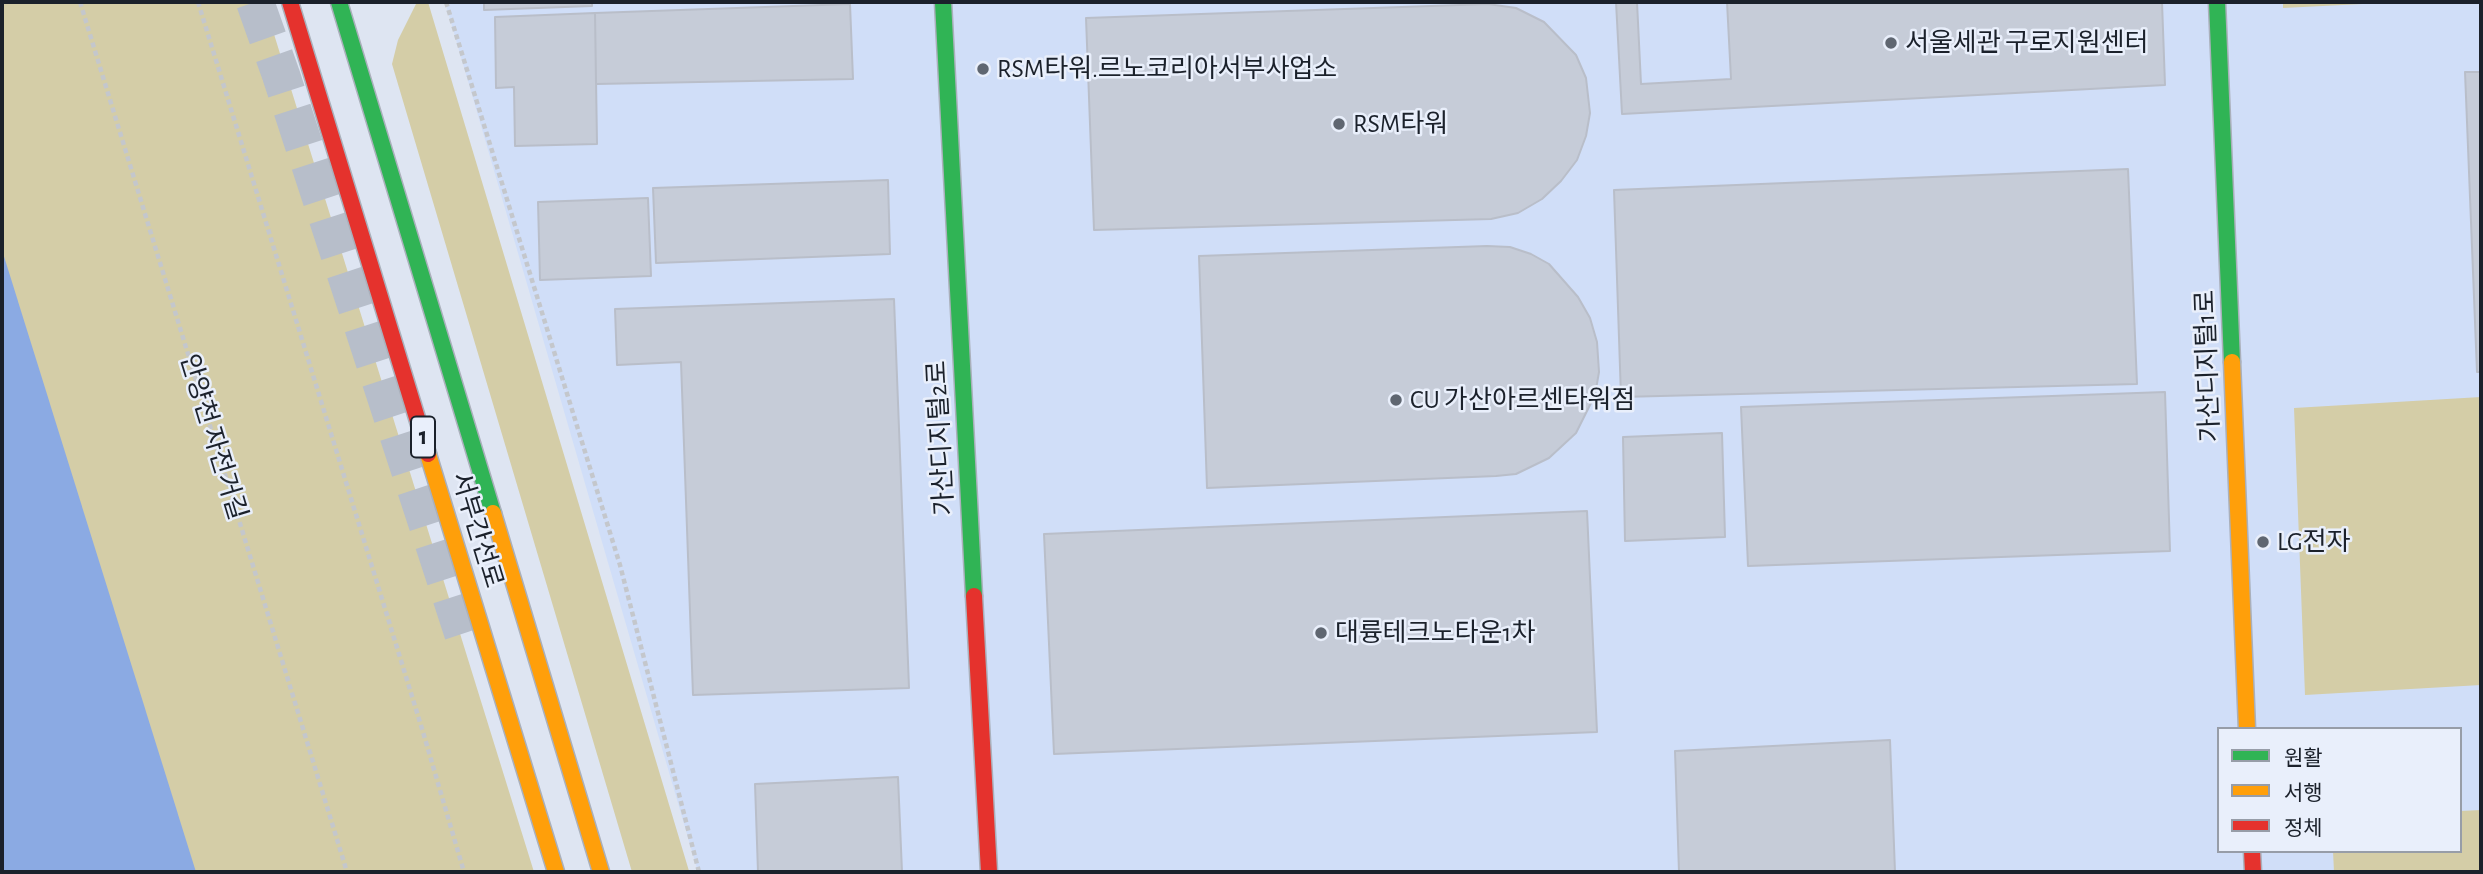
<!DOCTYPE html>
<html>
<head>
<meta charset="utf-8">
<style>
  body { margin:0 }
  #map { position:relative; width:2483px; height:874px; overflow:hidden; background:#dee5f2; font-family:"Alegreya Sans","Noto Sans KR",sans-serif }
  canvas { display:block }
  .frame { position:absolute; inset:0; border:4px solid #1b212b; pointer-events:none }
  .legend { position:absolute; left:2217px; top:727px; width:245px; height:126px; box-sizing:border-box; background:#e9effb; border:2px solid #979da8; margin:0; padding:9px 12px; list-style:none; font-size:21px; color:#1b212b }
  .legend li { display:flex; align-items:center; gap:14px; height:35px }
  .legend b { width:35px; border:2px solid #979da8 }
</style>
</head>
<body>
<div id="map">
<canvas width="2483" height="874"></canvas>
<div class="frame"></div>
<ul class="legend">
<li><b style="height:9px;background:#30b455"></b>원활</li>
<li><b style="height:9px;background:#ff9f0a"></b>서행</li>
<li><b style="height:9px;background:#e5322d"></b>정체</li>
</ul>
</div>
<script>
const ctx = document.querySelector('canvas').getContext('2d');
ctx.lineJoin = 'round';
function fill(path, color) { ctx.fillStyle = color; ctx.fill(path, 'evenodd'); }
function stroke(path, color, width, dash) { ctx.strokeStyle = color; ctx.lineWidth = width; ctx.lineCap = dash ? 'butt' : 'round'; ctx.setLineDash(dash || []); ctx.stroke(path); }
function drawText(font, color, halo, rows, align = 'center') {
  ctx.font = font + ' "Alegreya Sans","Noto Sans KR",sans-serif'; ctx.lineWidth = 5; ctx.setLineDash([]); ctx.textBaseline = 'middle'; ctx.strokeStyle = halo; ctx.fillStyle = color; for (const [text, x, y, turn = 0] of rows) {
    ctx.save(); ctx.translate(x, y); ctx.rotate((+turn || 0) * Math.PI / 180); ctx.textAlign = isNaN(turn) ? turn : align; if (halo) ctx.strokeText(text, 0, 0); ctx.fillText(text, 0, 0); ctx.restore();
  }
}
fill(new Path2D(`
  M445,2h2036v870h-1783zM2219,729h241v122h-241z`), '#d0def8');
fill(new Path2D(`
  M2,2h262l270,870h-532z
  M417,2h11l261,869 -57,1 -240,-808 6,-24z
  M2283,2h119l-119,6z
  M2481,397v288l-176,10 -11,-287z
  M2481,810v62h-147l-1,-21h127v-40z`), '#d4cda7');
fill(new Path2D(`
  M2,250l194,622h-194z`), '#8baae3');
const building = new Path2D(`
  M484,2h108v4l-108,4z
  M1616,2h546l3,83 -543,29z
  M1637,2h90l4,77 -90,5z
  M850,4l3,75 -257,5 -1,-71z
  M1488,4l28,4 28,14 32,33 10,23 4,35 -4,23 -9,24 -16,21 -19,18 -24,14 -27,6 -397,11 -8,-212z
  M595,13l2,131 -82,2 -1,-59 -18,1 -1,-71z
  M2465,72h16v300h-4z
  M2128,169l9,215 -516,13 -7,-207z
  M888,180l2,74 -234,9 -3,-75z
  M648,198l3,78 -111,4 -2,-78z
  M1487,246l23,1 21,7 18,10 29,33 12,21 7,24 2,30 -4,23 -19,38 -27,25 -33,16 -20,2 -289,12 -8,-232z
  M894,299l15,389 -216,7 -12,-333 -64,3 -2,-56z
  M2165,392l5,159 -422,15 -7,-159z
  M1722,433l3,104 -100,4 -2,-104z
  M1587,511l10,221 -543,22 -10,-220z
  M1890,740l5,132h-216l-4,-121z
  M898,777l4,95h-144l-3,-88z`);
fill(building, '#c6ccd8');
stroke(building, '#b9bec9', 2);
stroke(new Path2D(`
  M255,2l26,73 187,573`), '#b7beca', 38, [38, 19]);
const fast = new Path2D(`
  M339,2l154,511
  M943,2l31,594
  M2217,2l15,360`);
const slow = new Path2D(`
  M2232,362l15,367
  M428,454l128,418
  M493,513l108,359`);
const jam = new Path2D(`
  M290,2l138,452
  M974,596l15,276
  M2252,851l1,21`);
stroke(fast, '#aab0bb', 19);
stroke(slow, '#aab0bb', 19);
stroke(jam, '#aab0bb', 19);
stroke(new Path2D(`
  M80,2l267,870
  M198,2l225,730 41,140
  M446,2l174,563 79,307`), '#c4c7cc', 4.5, [5, 3.5]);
stroke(fast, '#30b455', 16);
stroke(slow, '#ff9f0a', 16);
stroke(jam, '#e5322d', 16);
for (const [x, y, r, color] of [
  [1891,43,7,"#5f6671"],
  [983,69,7,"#5f6671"],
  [1339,124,7,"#5f6671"],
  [1396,400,7,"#5f6671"],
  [2263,542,7,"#5f6671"],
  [1321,633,7,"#5f6671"]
]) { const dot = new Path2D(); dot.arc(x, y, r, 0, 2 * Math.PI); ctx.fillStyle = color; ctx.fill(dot); stroke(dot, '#e9effb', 2.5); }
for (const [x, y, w] of [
  [423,437,24]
]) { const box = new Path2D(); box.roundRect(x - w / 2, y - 20.5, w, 41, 5); ctx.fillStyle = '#e9effb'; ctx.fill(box); stroke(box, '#1b212b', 2); }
drawText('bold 24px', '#1b212b', null, [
  ["1",423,437]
]);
drawText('26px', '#1b212b', '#e9effb', [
  ["서울세관 구로지원센터",1905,43],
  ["RSM타워.르노코리아서부사업소",997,69],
  ["RSM타워",1353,124],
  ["CU 가산아르센타워점",1410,400],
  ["LG전자",2277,542],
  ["대륭테크노타운1차",1335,633]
], 'left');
drawText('26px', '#1b212b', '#e9effb', [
  ["가산디지털1로",2208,366,-92],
  ["안양천 자전거길",213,437,73],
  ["가산디지털2로",941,438,-93],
  ["서부간선로",477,530,73]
]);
</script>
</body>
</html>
